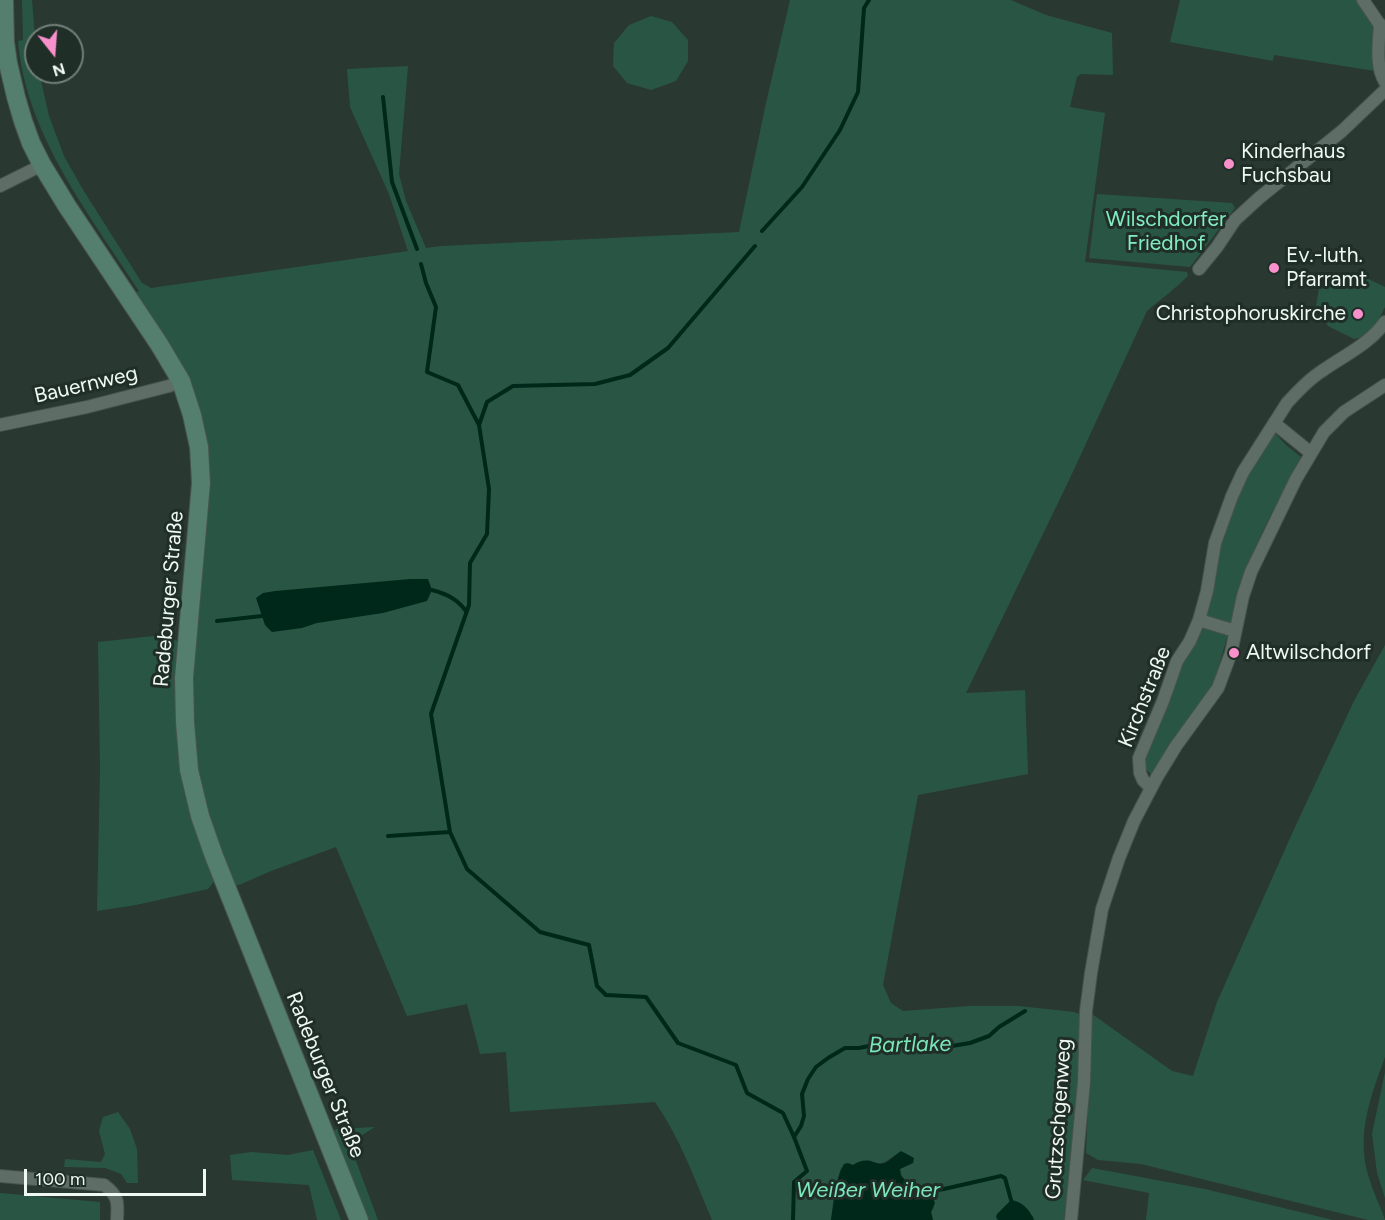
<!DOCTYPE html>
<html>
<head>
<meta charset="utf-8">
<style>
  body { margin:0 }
  #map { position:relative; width:1385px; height:1220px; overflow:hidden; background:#2a3832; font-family:Figtree,sans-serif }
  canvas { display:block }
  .north { position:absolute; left:24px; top:24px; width:60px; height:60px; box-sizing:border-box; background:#202e28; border:2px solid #737f79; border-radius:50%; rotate:163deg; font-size:16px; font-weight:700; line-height:24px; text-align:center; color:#eff8f3 }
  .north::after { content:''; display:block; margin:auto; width:21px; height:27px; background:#f890cc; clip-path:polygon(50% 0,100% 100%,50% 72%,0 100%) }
  .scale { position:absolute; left:24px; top:1169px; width:182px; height:27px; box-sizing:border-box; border:3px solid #eff8f3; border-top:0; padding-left:8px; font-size:18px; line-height:21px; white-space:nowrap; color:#eff8f3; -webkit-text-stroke:4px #202e28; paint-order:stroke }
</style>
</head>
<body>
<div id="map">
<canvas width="1385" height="1220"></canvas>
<div class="north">N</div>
<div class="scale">100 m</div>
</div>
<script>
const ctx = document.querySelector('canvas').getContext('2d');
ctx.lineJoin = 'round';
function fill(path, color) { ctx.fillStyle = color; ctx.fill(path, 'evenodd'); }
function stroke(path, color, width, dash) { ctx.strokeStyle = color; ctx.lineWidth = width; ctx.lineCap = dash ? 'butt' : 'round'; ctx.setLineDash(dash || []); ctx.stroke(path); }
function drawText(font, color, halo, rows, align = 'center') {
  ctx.font = font + ' Figtree,sans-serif'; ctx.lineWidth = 6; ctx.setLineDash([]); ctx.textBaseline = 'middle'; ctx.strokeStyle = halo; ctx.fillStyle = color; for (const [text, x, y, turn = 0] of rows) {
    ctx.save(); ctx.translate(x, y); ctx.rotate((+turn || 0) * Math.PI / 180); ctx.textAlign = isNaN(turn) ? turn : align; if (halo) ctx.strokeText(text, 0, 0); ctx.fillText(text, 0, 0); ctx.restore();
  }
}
fill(new Path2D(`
  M22,0h10l4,48v24h3l10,44 15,40 18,32 60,95 9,5 257,-37 -19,-57 -39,-87 -3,-38 61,-3 -9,108 7,27 20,47 15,-2 298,-14 27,-129 24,-103h221l35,15 66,18 1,42 -32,-1 -4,3 -7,30 35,6 -20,149 102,10 1,4c-13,13 -27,23 -41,35l-76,165 -105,217 59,-3 3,84 -110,21 -35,190 8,18 12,8 67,-5h48l56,6 7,3 -1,67 -16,138h-30l-1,-4 -37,1 2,3h-65l-2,-8 3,-5c-6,-6 -12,-14 -18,-19 -8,-6 -15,-9 -16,-19l13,-6 -18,-8c-11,8 -13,11 -26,5l-28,8 -6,20 -4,32h-119c-17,-40 -32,-82 -57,-118l-145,10 -4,-60 -26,2 -13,-50 -60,12 -71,-169 -65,24 -32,14h-6l-16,-41 -20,-70 -7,-76 18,-234 -74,-170 5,-3c-49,-76 -113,-156 -121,-250l5,-1z
  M1180,0h177l18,24v47l-101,-16 -1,6 -103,-19z
  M651,16l21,6 16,18v21l-12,20 -25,9 -24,-7 -14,-17 1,-23 15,-18z
  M1097,194l135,9 3,5 -45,59 -101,-9z
  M1338,273l26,4 21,10v20l-8,16 -8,10 -7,4 -8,2 -26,-13 -12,-20 3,-17 3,-9 16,-3z
  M1274,432l12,13 15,12c-22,43 -49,89 -62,136l-2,1 -4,17 1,3 -4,12 -26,-7c5,-24 7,-50 14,-74 12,-41 34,-77 56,-113z
  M1201,628l27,6 -13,45 -13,23 -50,73 -8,-7 2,-15 24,-52 6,-24z
  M162,635l18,7 -1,15 37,222 -8,10 -72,16 -39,6 3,-142 -2,-127z
  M1385,645v412c-13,36 -27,71 -19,110 4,18 13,36 19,53h-17l-227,-56 -43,-4 -12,-7 6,-139 80,57 21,5 24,-74 78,-175 59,-126z
  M1385,1072v126l-8,-25 -5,-39z
  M118,1112l12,17 7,20 1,34h-11l-6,-9 -16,-6 -41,-1 1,-8 36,3 4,-8 -6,-23 4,-14z
  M375,1127c-13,8 -19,10 -22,26l25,67h-13l-34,-87 5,-4z
  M313,1150l28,70h-24l-8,-35 -77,-5 -2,-25 21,-3 37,3z
  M1092,1168l113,21 128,31h-187l3,-27 -66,-13z
  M0,1193l100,9v18h-100z`), '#295644');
fill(new Path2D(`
  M410,579h18l4,11 -5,11 -44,12 -66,10 -15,5 -30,4 -7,-7 -9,-27 7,-5 12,-2z
  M901,1151l13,7 -1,5 -13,6 1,7c9,9 11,12 24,11l8,11 2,5 -4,9 2,8h-102c3,-17 4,-41 13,-56l4,-1 5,2c16,-11 22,2 32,-2 6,-3 11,-9 16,-12z
  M1011,1200c11,1 19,10 23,20h-36l-2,-3 1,-3z`), '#00281a');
stroke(new Path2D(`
  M383,97l9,85 25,67
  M762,231l40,-44 38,-57 18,-38 6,-84 5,-8
  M755,246l-87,102 -38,27 -35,9 -82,2 -26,16 -8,23 10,64 -2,45 -17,29 -1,42 -38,109 19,118 17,37 73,63 49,13 8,41 9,9 40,2 32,46 58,22 11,28 36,20 11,24 13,34 -13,11 -1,38
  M421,264l5,19 10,24 -9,65 31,13 21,40
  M432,590c15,4 25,9 34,21
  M217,621l45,-5
  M388,836l62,-4
  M794,1137l7,-11 3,-10 -2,-22 6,-15 8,-12 12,-9 17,-10h14l30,-6 34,7 17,-1 30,-5 19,-7 10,-9 26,-16
  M929,1191l15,-2 57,-13 4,2 6,22`), '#00281a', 4);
const street = new Path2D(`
  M1363,0l21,31
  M1380,24c-1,18 -5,42 5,58
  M0,186l42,-21
  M1199,269l18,-22 18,-27 24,-22 83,-67 43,-41
  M1274,423l37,30
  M0,425l87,-18 82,-21 12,-5
  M1199,620l36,11
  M1151,788l-8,-8 -3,-7 -1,-15 24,-57 14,-40 13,-20 9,-21 8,-29 8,-48 17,-47 11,-24 44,-69c10,-11 22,-24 35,-32 21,-15 48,-27 63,-49
  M0,1176l104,9c15,11 14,18 13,35
  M1071,1220l13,-138 2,-71 5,-38 11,-64 17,-51 15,-37 23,-44 19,-31 42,-58 13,-35 12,-57 8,-24 45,-93 28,-47 20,-20 41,-27`);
const secondary = new Path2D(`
  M4,0l1,42 3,21 8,34 7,24 8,22 11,22 25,41 92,138 22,37 11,34 7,32 2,36 -17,195 1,44 4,48 11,46 14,40 145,364`);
stroke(street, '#47534d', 14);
stroke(secondary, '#47534d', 20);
stroke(street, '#5e6e66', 12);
stroke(secondary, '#547e6d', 18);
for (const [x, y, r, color] of [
  [1229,164,6,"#f890cc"],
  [1274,268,6,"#f890cc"],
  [1358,314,6,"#f890cc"],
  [1234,653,6,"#f890cc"]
]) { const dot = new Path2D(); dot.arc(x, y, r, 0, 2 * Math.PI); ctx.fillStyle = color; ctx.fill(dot); stroke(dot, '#202e28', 2); }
drawText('21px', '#eff8f3', '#202e28', [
  ["Kinderhaus",1241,152],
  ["Fuchsbau",1241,176],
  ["Ev.-luth.",1286,256],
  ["Pfarramt",1286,280],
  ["Christophoruskirche",1346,314,"right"],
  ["Altwilschdorf",1246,653]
], 'left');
drawText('21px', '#82edc1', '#202e28', [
  ["Wilschdorfer",1166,220],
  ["Friedhof",1166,244]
]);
drawText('21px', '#eff8f3', '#202e28', [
  ["Bauernweg",86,385,-13],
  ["Radeburger Straße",169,599,-85],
  ["Kirchstraße",1145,697,-68],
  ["Radeburger Straße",325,1075,68],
  ["Grutzschgenweg",1059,1119,-86]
]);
drawText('italic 22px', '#7ae6ba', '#202e28', [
  ["Bartlake",910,1045,-1],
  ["Weißer Weiher",868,1191]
]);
</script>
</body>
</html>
